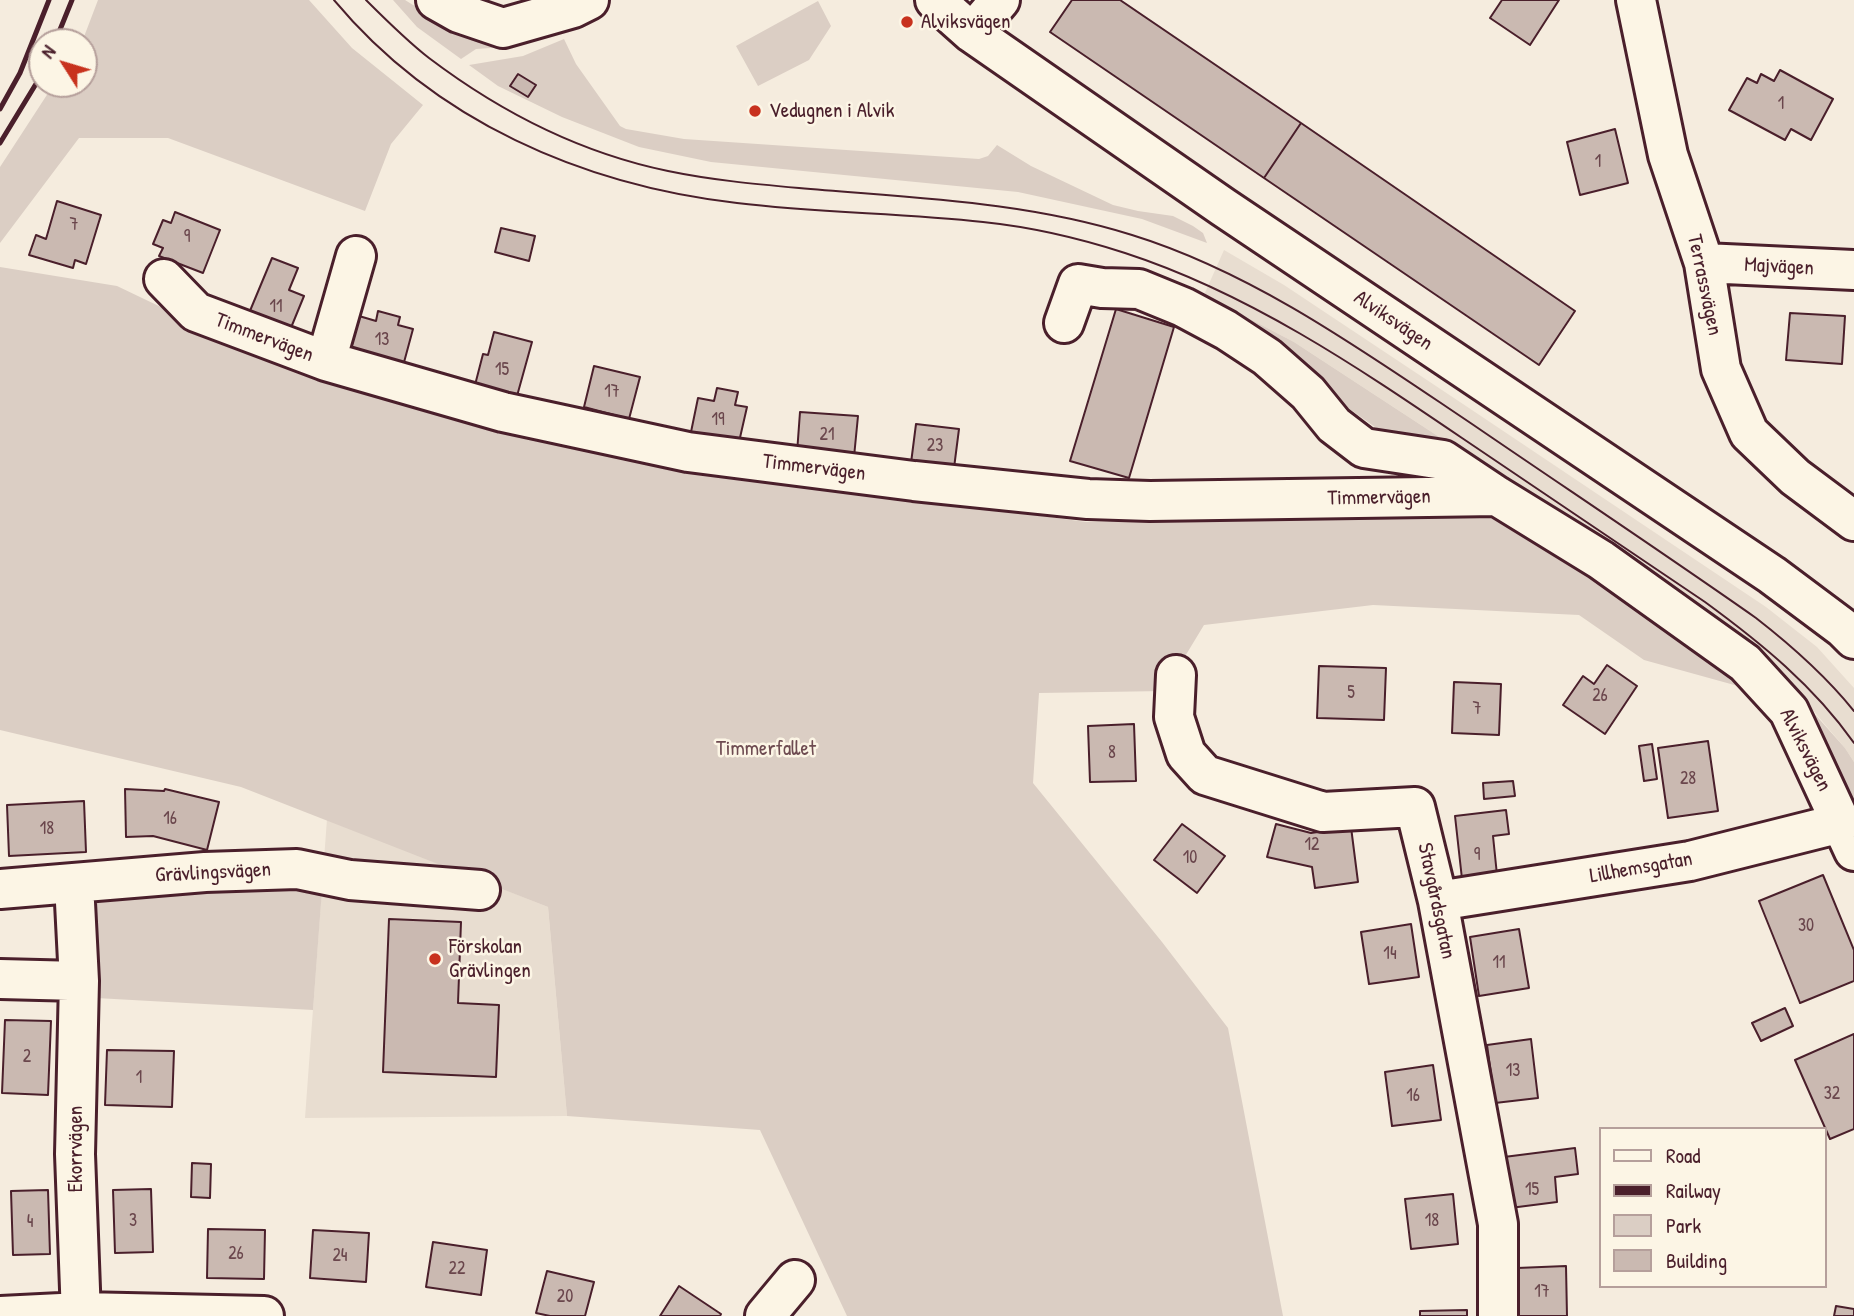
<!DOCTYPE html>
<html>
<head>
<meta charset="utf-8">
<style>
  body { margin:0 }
  #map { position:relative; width:1854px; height:1316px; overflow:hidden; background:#f5ecde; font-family:"Patrick Hand",sans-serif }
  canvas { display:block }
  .legend { position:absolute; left:1599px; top:1127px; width:228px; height:161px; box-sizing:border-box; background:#fcf5e5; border:2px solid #b59f9b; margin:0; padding:9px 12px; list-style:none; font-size:21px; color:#4a1f2b }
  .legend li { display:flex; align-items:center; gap:14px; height:35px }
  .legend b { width:35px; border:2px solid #b59f9b }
  .north { position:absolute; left:28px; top:28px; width:70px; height:70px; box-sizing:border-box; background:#fcf5e5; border:2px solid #b59f9b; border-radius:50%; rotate:307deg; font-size:19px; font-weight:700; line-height:28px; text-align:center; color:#4a1f2b }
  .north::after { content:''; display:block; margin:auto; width:24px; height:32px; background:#c8321e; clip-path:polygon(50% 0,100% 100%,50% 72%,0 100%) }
</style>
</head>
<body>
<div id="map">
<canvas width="1854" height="1316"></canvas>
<ul class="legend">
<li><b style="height:9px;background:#fcf5e5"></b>Road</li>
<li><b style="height:9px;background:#4a1f2b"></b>Railway</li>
<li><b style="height:19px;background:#dbcec4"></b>Park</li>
<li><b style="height:19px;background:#cab9b1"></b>Building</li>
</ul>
<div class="north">N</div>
</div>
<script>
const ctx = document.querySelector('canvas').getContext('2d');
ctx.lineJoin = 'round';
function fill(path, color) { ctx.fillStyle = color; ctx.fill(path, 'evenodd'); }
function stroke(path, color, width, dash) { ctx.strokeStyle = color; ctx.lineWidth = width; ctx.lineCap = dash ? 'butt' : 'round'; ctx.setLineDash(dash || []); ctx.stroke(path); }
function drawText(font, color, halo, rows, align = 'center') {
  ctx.font = font + ' "Patrick Hand",sans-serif'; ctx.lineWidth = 5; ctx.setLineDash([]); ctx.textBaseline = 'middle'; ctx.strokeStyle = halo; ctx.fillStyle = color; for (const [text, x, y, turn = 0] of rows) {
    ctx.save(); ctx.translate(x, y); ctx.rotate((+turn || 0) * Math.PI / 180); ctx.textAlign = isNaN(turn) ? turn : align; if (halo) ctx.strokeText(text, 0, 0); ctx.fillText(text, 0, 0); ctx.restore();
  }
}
fill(new Path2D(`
  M1224,250l60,35 179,119 303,203 51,40 37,41v74l-9,-14 -34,-40 -358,-262 -159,-104 -90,-47z
  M327,819l221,88 19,209 -262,2z`), '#e8ddd0');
fill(new Path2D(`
  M98,0h211l43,48 71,57 -32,39 -26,67 -197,-73h-89l-79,105v-76l54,-83h30v-42h-2z
  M393,0h12l34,21 134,1 -53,24 -44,3 -15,10 -44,-32z
  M818,1l13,25 -22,34 -51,26 -22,-40z
  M564,39l12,25 44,62 6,3 58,10 295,20 9,-3 9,-11 34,21 82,39 25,6 35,5 20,10 10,7 4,10 -65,-24 -124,-27 -307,-30 -72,-15 -77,-30 -64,-31 -29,-21 54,-9z
  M0,267l117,19 71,34 672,171 226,31 421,-5 112,80 137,94 -112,-31 -65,-45 -206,-10 -169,20 -40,66 -125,2 -6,90 129,159 66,86 55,288h-436l-87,-186 -193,-14 -19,-209 -307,-120 -241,-57z
  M1204,295l90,47 159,104 327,229 65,73 9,14v46l-51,-92 -309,-236 -63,-43 -49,-5 -99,-70 -85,-53z
  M298,884l24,6 -9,120 -217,-12 -5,-101z`), '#dbcec4');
const building = new Path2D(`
  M1072,0h48l181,123 -37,55 -214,-146z
  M1502,0h57l-29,45 -40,-27z
  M1780,70l53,29 -22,41 -20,-11 -6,11 -56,-30 18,-32 10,5 4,-9 13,7z
  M518,74l18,11 -8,12 -18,-11z
  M1301,123l274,188 -36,54 -275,-187z
  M1615,129l13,54 -48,12 -13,-53z
  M57,201l44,14 -15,49 -11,-4 -2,8 -44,-13 7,-20 10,4z
  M175,212l45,18 -17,43 -44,-17 4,-8 -10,-4 10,-24 8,3z
  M501,228l34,8 -6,25 -34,-9z
  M272,258l26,10 -9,22 15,6 -16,39 -41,-17z
  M1116,309l58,18 -45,151 -59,-17z
  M378,311l22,6 -2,8 15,4 -10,37 -53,-14 9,-36 17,5z
  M1790,313l55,3 -3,48 -56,-4z
  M494,332l38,10 -15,54 -42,-11 8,-31 5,1z
  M594,366l46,11 -11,42 -45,-12z
  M717,388l21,4 -3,13 12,2 -8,35 -48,-10 7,-34 16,3z
  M800,412l58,4 -4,41 -57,-4z
  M916,424l43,5 -5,39 -43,-5z
  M1607,665l30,21 -32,48 -42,-29 20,-29 11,8z
  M1319,666l67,2 -2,52 -67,-2z
  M1454,682l47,2 -2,51 -47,-2z
  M1134,724l2,57 -46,1 -2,-56z
  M1708,741l10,70 -50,7 -10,-70z
  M1652,744l5,35 -13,2 -5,-35z
  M1513,781l2,15 -31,3 -1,-16z
  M125,789l39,2 1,-2 54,13 -12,48 -54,-14 -27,1z
  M84,801l2,51 -77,4 -2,-51z
  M1506,810l3,24 -16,2 4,39 -35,4 -7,-63z
  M1182,824l43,32 -28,37 -43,-33z
  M1276,824l35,9 40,-6 7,55 -43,6 -3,-21 -45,-10z
  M1823,875l31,75v31l-54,22 -41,-102z
  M389,919l72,3 -3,81 41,2 -3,72 -113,-5z
  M1411,924l8,53 -50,7 -8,-52z
  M1519,929l10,59 -50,8 -9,-59z
  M1785,1008l8,18 -32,15 -9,-18z
  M5,1020l46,1 -3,74 -46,-2z
  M1854,1034v95l-24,10 -35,-79z
  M1531,1039l7,59 -43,5 -8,-58z
  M107,1050l67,1 -2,56 -67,-2z
  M1433,1065l8,55 -49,6 -7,-54z
  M1575,1148l3,26 -23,3 2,25 -47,6 -6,-51z
  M192,1163l19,1 -1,34 -19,-1z
  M151,1189l2,63 -38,1 -2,-63z
  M48,1190l2,64 -37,1 -2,-64z
  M1453,1194l5,50 -47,5 -6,-50z
  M208,1229l57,1 -1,49 -57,-1z
  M313,1230l56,3 -3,49 -56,-4z
  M433,1242l54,8 -6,45 -55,-8z
  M1566,1266l1,50h-48l-2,-48z
  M547,1271l47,11 -9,34h-35l-14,-3z
  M679,1286l42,28 -1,2h-60z
  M1836,1306l18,3v7h-20z
  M1467,1310v6h-47v-5z`);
fill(building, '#cab9b1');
stroke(building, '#4a1f2b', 2);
const minor = new Path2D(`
  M436,0l23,13 44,15 70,-20 16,-8
  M935,0l37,33 251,174 549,368 71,53 11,11
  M1636,0l32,155 36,108 17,106 28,64 46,44 59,44
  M972,33l28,-33
  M1704,263l150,7
  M164,279l32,33 130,49 177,51 185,40 226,29 174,18 62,2 347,-5
  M1064,323l14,-39 24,4 37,1 44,18 43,23 41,27 41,36 26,32 30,23 79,12 54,36 104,64 144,103 44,48 65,140
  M326,361l30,-105
  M1176,675l-2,42 12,37 19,21 118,37 92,-5 23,94 60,323v92
  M74,883l5,98 -4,173 6,162
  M0,889l205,-17 92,-3 53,11 130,10
  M1438,901l252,-40 151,-38
  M0,979l79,2
  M0,1316l81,-4 183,4
  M765,1316l30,-36`);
stroke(minor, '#4a1f2b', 44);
stroke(minor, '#fcf5e5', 38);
stroke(new Path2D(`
  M334,0c101,121 248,185 403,203 81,10 164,10 246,19 48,5 96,16 142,31 123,40 231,113 337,185 81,54 162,109 243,164 56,41 109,84 149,141
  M366,0c20,20 41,41 63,58 70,53 152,95 239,113 43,9 87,13 131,17 112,10 225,13 333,47 123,38 234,118 340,189 95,65 190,128 284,194 36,28 69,57 98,93`), '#4a1f2b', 2);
stroke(new Path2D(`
  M55,42l17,-42
  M0,109l20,-36 29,-73
  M0,143l42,-69`), '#4a1f2b', 5);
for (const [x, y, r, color] of [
  [907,22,7,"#c8321e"],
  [755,111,7,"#c8321e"],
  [435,959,7,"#c8321e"]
]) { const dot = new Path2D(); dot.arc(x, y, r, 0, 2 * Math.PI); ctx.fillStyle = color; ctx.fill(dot); stroke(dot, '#fcf5e5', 2.5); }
drawText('18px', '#6a464c', null, [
  ["1",1781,104],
  ["1",1598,162],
  ["7",74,225],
  ["9",187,237],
  ["11",276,307],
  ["13",382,340],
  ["15",502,370],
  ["17",612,392],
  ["19",718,420],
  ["21",827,435],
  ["23",935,446],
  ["5",1351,693],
  ["26",1600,696],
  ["7",1477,709],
  ["8",1112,753],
  ["28",1688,779],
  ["16",170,819],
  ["18",47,829],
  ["12",1312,845],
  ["9",1477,855],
  ["10",1190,858],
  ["30",1806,926],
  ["14",1390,954],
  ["11",1499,963],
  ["2",27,1057],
  ["13",1513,1071],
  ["1",139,1078],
  ["32",1832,1094],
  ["16",1413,1096],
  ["15",1532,1190],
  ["3",133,1221],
  ["18",1432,1221],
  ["4",30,1222],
  ["26",236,1254],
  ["24",340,1256],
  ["22",457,1269],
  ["17",1542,1292],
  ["20",565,1297]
]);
drawText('21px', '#4a1f2b', '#fcf5e5', [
  ["Alviksvägen",921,22],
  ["Vedugnen i Alvik",769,111],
  ["Förskolan",449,947],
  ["Grävlingen",449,971]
], 'left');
drawText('21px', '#4a1f2b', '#fcf5e5', [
  ["Majvägen",1779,267,3],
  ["Terrassvägen",1704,285,78],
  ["Alviksvägen",1393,321,34],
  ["Timmervägen",264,338,21],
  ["Timmervägen",814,468,7],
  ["Timmervägen",1379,498,-1],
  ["Alviksvägen",1805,750,63],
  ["Lillhemsgatan",1641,868,-10],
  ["Grävlingsvägen",213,873,-3],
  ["Stavgårdsgatan",1436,901,78],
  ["Ekorrvägen",76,1149,-90]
]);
drawText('21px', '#6e4b51', '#fcf5e5', [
  ["Timmerfallet",766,749]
]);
</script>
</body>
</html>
